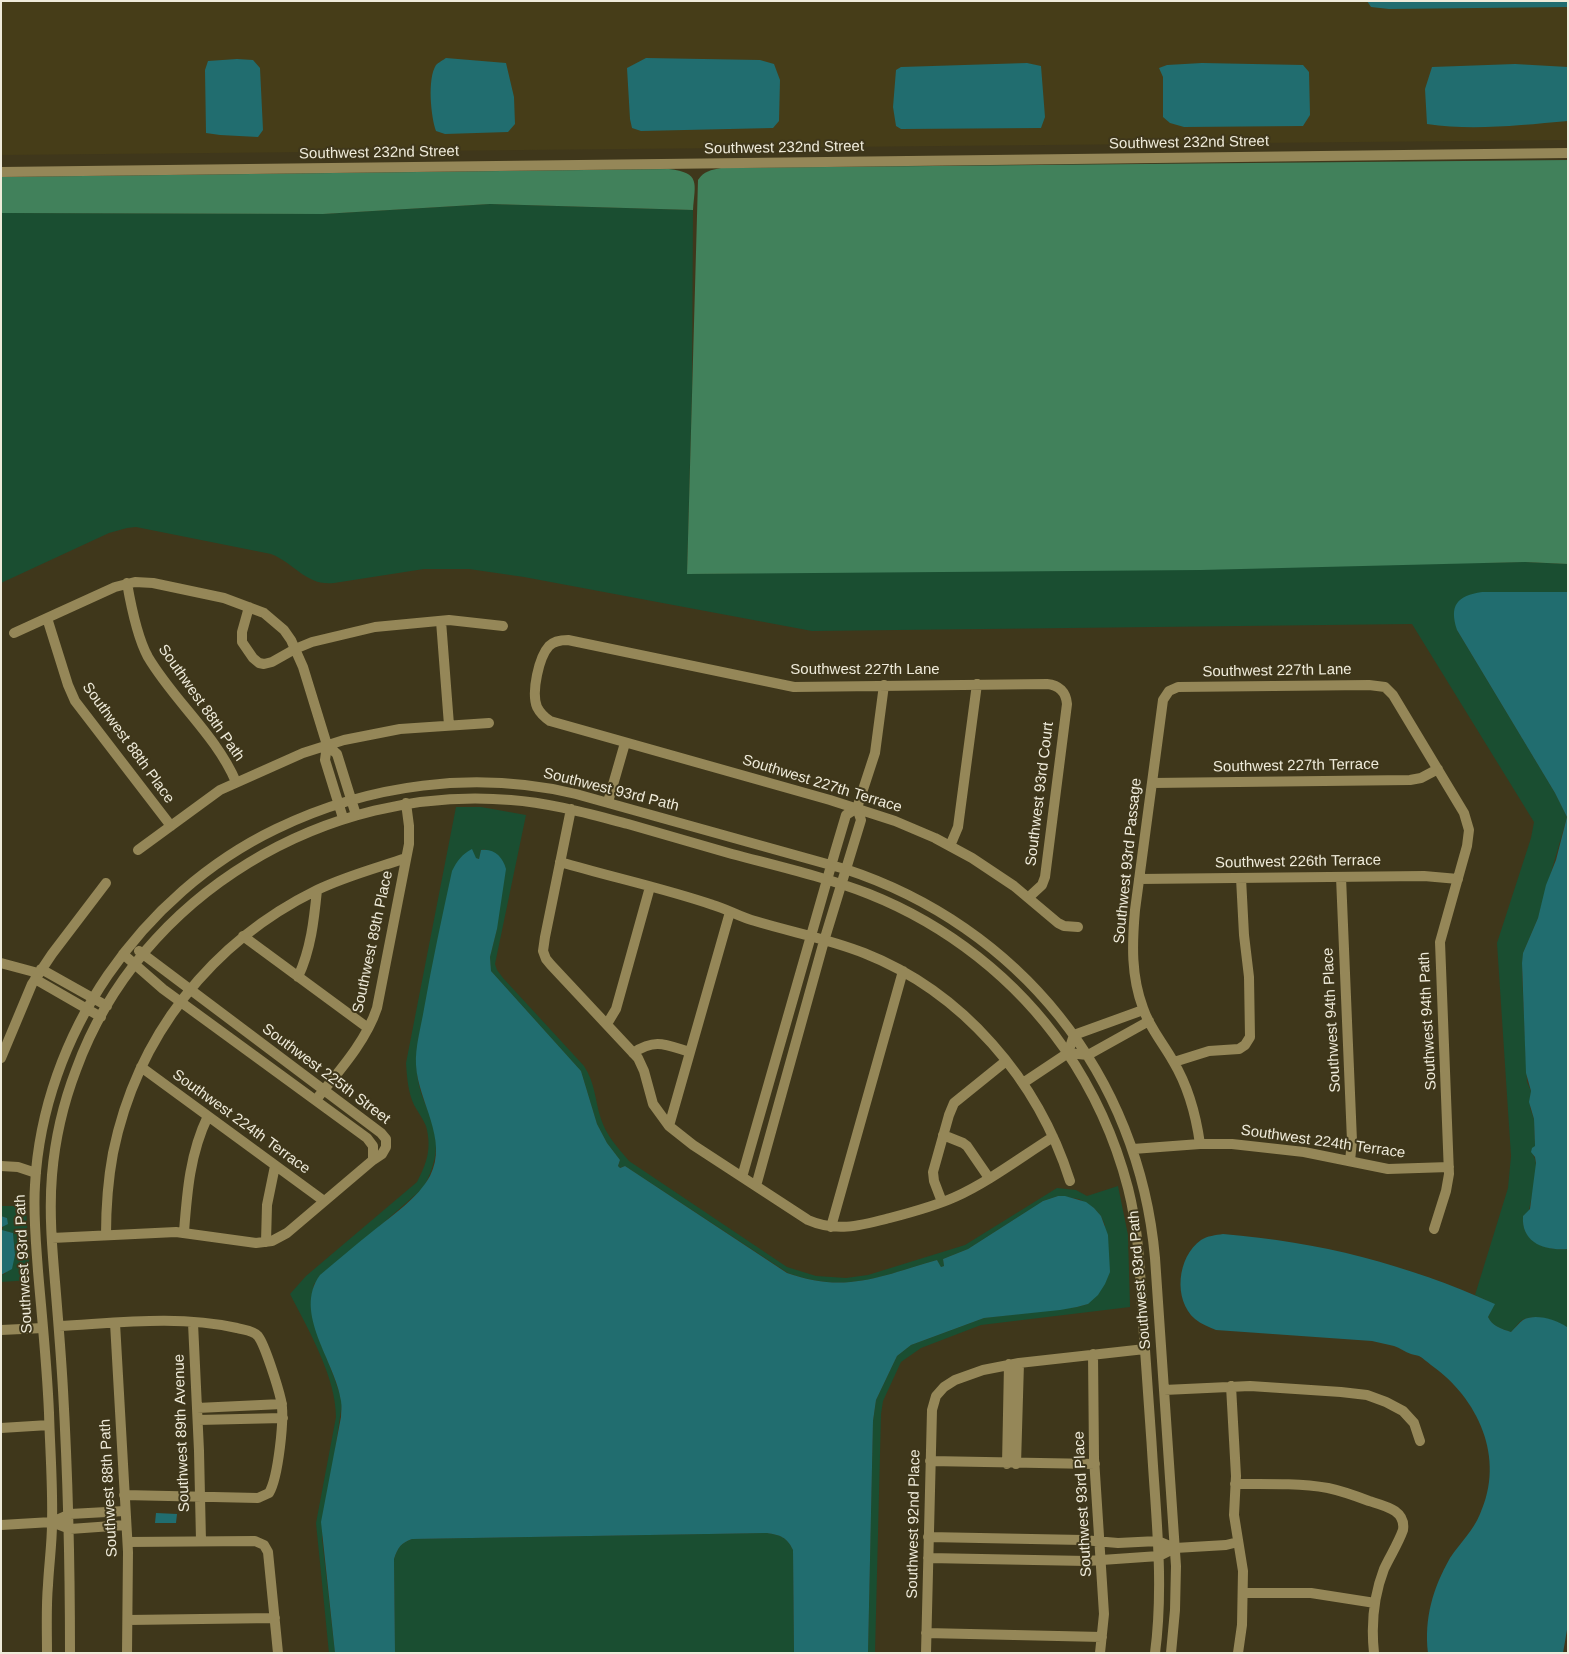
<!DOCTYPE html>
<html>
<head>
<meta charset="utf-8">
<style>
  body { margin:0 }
  #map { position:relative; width:1569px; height:1654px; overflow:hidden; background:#3f371b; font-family:Arial,sans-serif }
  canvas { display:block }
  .frame { position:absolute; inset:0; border:2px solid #efebda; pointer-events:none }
</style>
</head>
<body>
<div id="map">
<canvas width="1569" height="1654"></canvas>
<div class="frame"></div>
</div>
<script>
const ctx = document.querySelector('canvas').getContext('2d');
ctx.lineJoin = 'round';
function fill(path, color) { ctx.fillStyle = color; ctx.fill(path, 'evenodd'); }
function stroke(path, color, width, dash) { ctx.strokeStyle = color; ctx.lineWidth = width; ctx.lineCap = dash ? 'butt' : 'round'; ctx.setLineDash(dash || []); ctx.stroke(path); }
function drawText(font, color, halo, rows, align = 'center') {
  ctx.font = font + ' Arial,sans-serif'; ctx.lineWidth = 4; ctx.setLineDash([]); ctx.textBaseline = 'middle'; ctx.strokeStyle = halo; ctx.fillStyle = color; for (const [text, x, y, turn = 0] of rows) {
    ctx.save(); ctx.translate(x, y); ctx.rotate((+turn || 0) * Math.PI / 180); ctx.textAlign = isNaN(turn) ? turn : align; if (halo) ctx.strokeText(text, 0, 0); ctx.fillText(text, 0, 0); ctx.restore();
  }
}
fill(new Path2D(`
  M1,1h1567v139l-1567,15z`), '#463d18');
fill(new Path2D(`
  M490,204l203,6 -1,179 -5,185 838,-12 43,2v28h-86l-25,38 98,163 12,24 -29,101 -15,35 -1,20 5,109 4,9 -1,17 4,11 1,27 -2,9c8,11 -2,42 -4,56l-6,5c-2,26 23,35 45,33v79c-11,-8 -33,-15 -46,-8 -4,3 -7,8 -11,12 -9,-3 -19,-6 -23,-15l6,-13 -19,-9 33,-107 3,-32 -14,-213 34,-105 3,-16 -122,-198 -600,7 -288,-54 -55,-8h-45l-90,14c-28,3 -38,-19 -63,-29l-135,-27 -9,1 -18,5 -108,50v-370l322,1z
  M456,807h25l45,8 -31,149 2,6 6,8 81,88c11,16 11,35 17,53 5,16 17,29 28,42l158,106 29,9 30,2 22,-3 97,-30 92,-57 19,2 11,6 31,-10 10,49 2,72 -149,18 -60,23 -20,14 -18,39 -2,13 -6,239h-7l5,-232 3,-21 21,-44 14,-11 73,-27 93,-11 11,-3 17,-79 -4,-9 -7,-8 -15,-9 -21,-3 -15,5 -75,48 -25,10 1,7 -3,1 -4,-7c-56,16 -91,34 -149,13l-163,-107 -6,2 -1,-2 2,-6 -13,-17 -10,-19 -16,-53 -90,-100 -1,-14 7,-28 -12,-80 -4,1 -2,9 -3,-1 -57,177c-2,17 -4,33 0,50 3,14 10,26 14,40 7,22 1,44 -10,63l-109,96c-9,42 19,79 28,119l-20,135 13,115h-6l-13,-130 20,-106c0,-40 -28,-88 -46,-123l16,-18 111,-94c10,-19 15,-34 9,-56 -3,-7 -8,-14 -12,-21 -6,-13 -7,-28 -8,-42z
  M1,1206h25l4,74 -29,2v-7l4,-1 10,-19 -2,-22 -11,-3 5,-12 -6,-2z
  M767,1533c13,2 20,4 26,17l1,103h-399l-1,-94c4,-12 7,-16 18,-20z`), '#1a4e31');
fill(new Path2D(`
  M1568,160v404l-43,-2 -324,8 -514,4 11,-394c6,-9 13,-10 23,-12z
  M669,169c32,4 26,14 24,41l-203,-6 -167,10 -322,-1v-36z`), '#41815b');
fill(new Path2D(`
  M1367,1h201v6l-179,2 -18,-2z
  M446,58l60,5 8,34 1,27 -7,8 -63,2 -9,-3c-5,-14 -9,-52 0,-66 2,-2 7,-5 10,-7z
  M646,58l114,2 14,4 6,16 -1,41 -6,7 -132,3 -9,-3 -2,-9 -3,-51z
  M237,59l16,1 7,8 3,62 -5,7 -38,-2 -14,-2 -1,-63 3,-9z
  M1027,63l14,3 4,51 -4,11 -140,1 -5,-3 -3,-19 3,-37 5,-3z
  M1202,63l101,2 6,7 1,43 -7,11 -119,1 -14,-4 -7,-6v-40l-4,-9 8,-3z
  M1515,64l53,3v54c-46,4 -95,10 -141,3l-2,-35 7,-22z
  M1482,592h86v657c-23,2 -47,-6 -45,-33l7,-7 6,-46 -1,-6 -4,-5 1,-4 3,-2 -1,-27 -5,-17 2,-11 -5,-18 -4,-110 1,-10 15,-35 8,-33 10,-25 11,-43 -12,-24 -98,-163c-8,-25 0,-34 25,-38z
  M472,849l4,9 3,1 2,-9c13,-2 22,7 25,19l-9,60 -7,28 1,14 90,100 16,53 10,19 13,17 -2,6 2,2 5,-2 162,107c59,21 94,3 150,-13l4,7 3,-1 -1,-7 25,-10 75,-48 15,-5h7l21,6 8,6 7,8 7,19 2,37 -5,12 -7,11 -10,9 -11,3 -17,3 -76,8 -73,27 -14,11 -21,44 -3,21 -5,232h-74l-1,-103c-6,-13 -13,-15 -26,-17l-355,6c-11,4 -14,8 -18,20l1,94h-60l-14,-131 20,-105c0,-5 1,-10 0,-16 -5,-39 -49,-88 -21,-126 18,-15 35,-30 53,-44 20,-16 45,-33 57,-55 19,-37 -12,-74 -14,-111 -1,-18 5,-38 8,-56 8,-46 18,-92 28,-138 5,-10 10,-17 20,-22z
  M1,1216l6,2 1,6 -6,3v3l11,3 2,22 -3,14 -11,6z
  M1223,1234c97,8 183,30 272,70l-7,13c4,9 14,12 23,15 4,-4 8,-9 12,-12 13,-7 33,0 44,7l1,297 -5,29h-135c-4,-35 5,-65 22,-95 10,-15 23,-27 30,-44 26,-56 -2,-116 -49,-149 -4,-3 -8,-7 -12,-9 -2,-1 -6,-1 -8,-2 -6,-2 -11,-6 -17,-8 -7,-2 -15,-3 -22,-5l-156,-11c-7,-3 -15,-6 -21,-11 -22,-19 -18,-62 6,-79 6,-4 15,-5 22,-6z
  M156,1513l21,1 -1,9h-21z`), '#216d6f');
stroke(new Path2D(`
  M1,172l1567,-19
  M127,583c4,23 10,54 21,74 26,44 68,78 88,125
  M249,607l-7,25v10l11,16 6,5 5,1 8,-2 23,-13 17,-7 63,-15 74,-7 54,6
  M47,618l21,67 7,16 96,125
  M441,621l8,104
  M14,633l101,-46 20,-5 18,1 71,15 40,15 20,17 7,10 12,27 24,78 -2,15 18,58
  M327,745l10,9 19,61
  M1152,783l258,-3 11,-2 17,-9
  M608,802l17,-59
  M571,809l-26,128 -2,14 3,8 5,6 87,93 6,13 9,33 16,22 24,19 115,75c27,12 51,6 78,-1 23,-6 47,-12 69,-22 35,-16 66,-40 98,-60
  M950,846l8,-19 19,-143
  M138,850l82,-60 83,-37 41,-13 56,-11 89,-6
  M560,862c51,15 103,26 153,43 14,4 27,12 42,16 36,11 74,18 109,32 99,39 174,127 206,228
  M1341,877l11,264 -2,20
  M1139,879l285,-3 34,3
  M1029,897l13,-12 3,-8 22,-173c-1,-12 -8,-19 -20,-20l-253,3 -226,-47c-7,0 -14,1 -19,6 -10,11 -18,46 -12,61 3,6 7,10 13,14l280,79 65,21 40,17 37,20 42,28 44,37 6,3 14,1
  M243,936l125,92
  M123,954l40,35 204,149 6,8v14
  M1,963l37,10
  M41,969l66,37
  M298,977c13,-28 16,-57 19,-87
  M35,979l66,38
  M607,1024l9,-15 34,-122
  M633,1053c23,-15 33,-8 57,-1
  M1068,1053l6,-18 69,-25
  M1068,1053l20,2 61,-34
  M1,1058l31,-74 20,-30 54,-71
  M1174,1062l35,-11 30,-2 6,-4 5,-8 -1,-60 -5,-42 -3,-57
  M141,1067l183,134
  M1023,1083l45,-30
  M319,1096c21,-26 47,-55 58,-88l32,-164v-18l-3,-23
  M669,1126l61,-214
  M943,1135l20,8 4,3 22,32
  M1200,1144c-4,-29 -12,-58 -27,-83 -10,-18 -24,-34 -30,-53 -12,-32 -11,-64 -8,-98l28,-210 6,-9 9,-4 191,-2 16,2 8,8 71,118 5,17 -2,16 -27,96 9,232 -3,17 -12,38
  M1133,1149l67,-5h32l72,8 84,17 61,-2
  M1,1166l17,1 18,6
  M742,1177l93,-325 11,-37 11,-7
  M756,1186l68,-245 37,-121 -4,-12 18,-55 9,-68
  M942,1202l-8,-21 -1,-9 16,-57 5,-12 52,-42
  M831,1227l72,-256
  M184,1232c3,-40 6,-79 24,-116
  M106,1235c0,-27 2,-55 7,-82 24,-117 98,-211 204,-263 29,-14 60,-22 89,-32
  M52,1238l124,-6 80,11 16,-2 15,-8 86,-73 9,-6 4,-7v-8l-5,-6 -242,-182
  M266,1242l1,-37 8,-39
  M115,1323l13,229 -1,101
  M193,1323l6,128 2,90
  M59,1326c58,-3 119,-11 178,2 6,2 16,2 21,8 7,9 20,51 23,64 4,18 -3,78 -12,93l-11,5 -134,-3
  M1,1330l42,-2
  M1093,1354l1,104 10,156 -4,39
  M1231,1386l5,90 -2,39 9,56 -1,54 -4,28
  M1164,1390l86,-4 91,6 26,3 19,7 17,9 11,12 6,18
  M197,1408l85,-4
  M198,1420l85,-2
  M1,1428l48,-3
  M930,1461l165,3
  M1007,1464l2,-100
  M1016,1464l3,-101
  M1235,1484c31,0 63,-1 93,4 14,3 28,8 41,13 16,5 37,9 34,29 -5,14 -13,26 -19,39 -10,26 -13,56 -10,84
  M52,1522l18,-8 55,-3
  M1,1525l51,-3 18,7 56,-4
  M928,1537l155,3 35,3 40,-2 17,7
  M128,1542l127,-1 9,4 4,7 10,101
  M928,1558l159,3 72,-5 16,-8 51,-3 12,-3
  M1243,1593h68l64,10
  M128,1620l147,-2
  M926,1633l176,4
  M47,1653c0,-23 -1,-46 1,-68 1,-21 4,-41 4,-62 1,-36 -2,-74 -3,-110 -2,-48 -7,-95 -11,-142 -2,-29 -5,-57 -3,-86 8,-150 106,-291 241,-356 93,-45 199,-59 300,-35l269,75c174,57 294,206 310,389l21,308 -1,44 -4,43
  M70,1653c0,-88 -2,-175 -7,-263 -2,-36 -5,-72 -8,-108 -3,-35 -6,-71 -3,-107 3,-36 11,-71 24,-105 64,-176 251,-286 435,-270 40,3 78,14 117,24 34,10 69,20 104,30 45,12 93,23 137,40 78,31 147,85 195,154 29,42 51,90 64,140 10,39 12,79 14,119 3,47 7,95 10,143 4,67 12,135 3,203
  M926,1653l6,-243 4,-14 8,-9 11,-7 28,-10 36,-7 126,-14`), '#958758', 10);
drawText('15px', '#efebda', '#3f371b', [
  ["Southwest 232nd Street",1189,143,-1],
  ["Southwest 232nd Street",784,148,-1],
  ["Southwest 232nd Street",379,153,-1],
  ["Southwest 227th Lane",865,670],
  ["Southwest 227th Lane",1277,671,-1],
  ["Southwest 88th Path",201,703,55],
  ["Southwest 88th Place",128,743,54],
  ["Southwest 227th Terrace",1296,766,-1],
  ["Southwest 227th Terrace",822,784,17],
  ["Southwest 93rd Path",611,790,14],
  ["Southwest 93rd Court",1040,794,-83],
  ["Southwest 93rd Passage",1128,861,-84],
  ["Southwest 226th Terrace",1298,862,-1],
  ["Southwest 89th Place",373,942,-78],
  ["Southwest 94th Place",1332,1020,-93],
  ["Southwest 94th Path",1428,1021,-93],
  ["Southwest 225th Street",326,1074,37],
  ["Southwest 224th Terrace",241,1122,36],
  ["Southwest 224th Terrace",1323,1142,8],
  ["Southwest 93rd Path",24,1264,-93],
  ["Southwest 93rd Path",1140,1280,-95],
  ["Southwest 89th Avenue",182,1433,-92],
  ["Southwest 88th Path",109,1488,-93],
  ["Southwest 93rd Place",1083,1504,-93],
  ["Southwest 92nd Place",914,1524,-89]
]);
</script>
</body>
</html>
